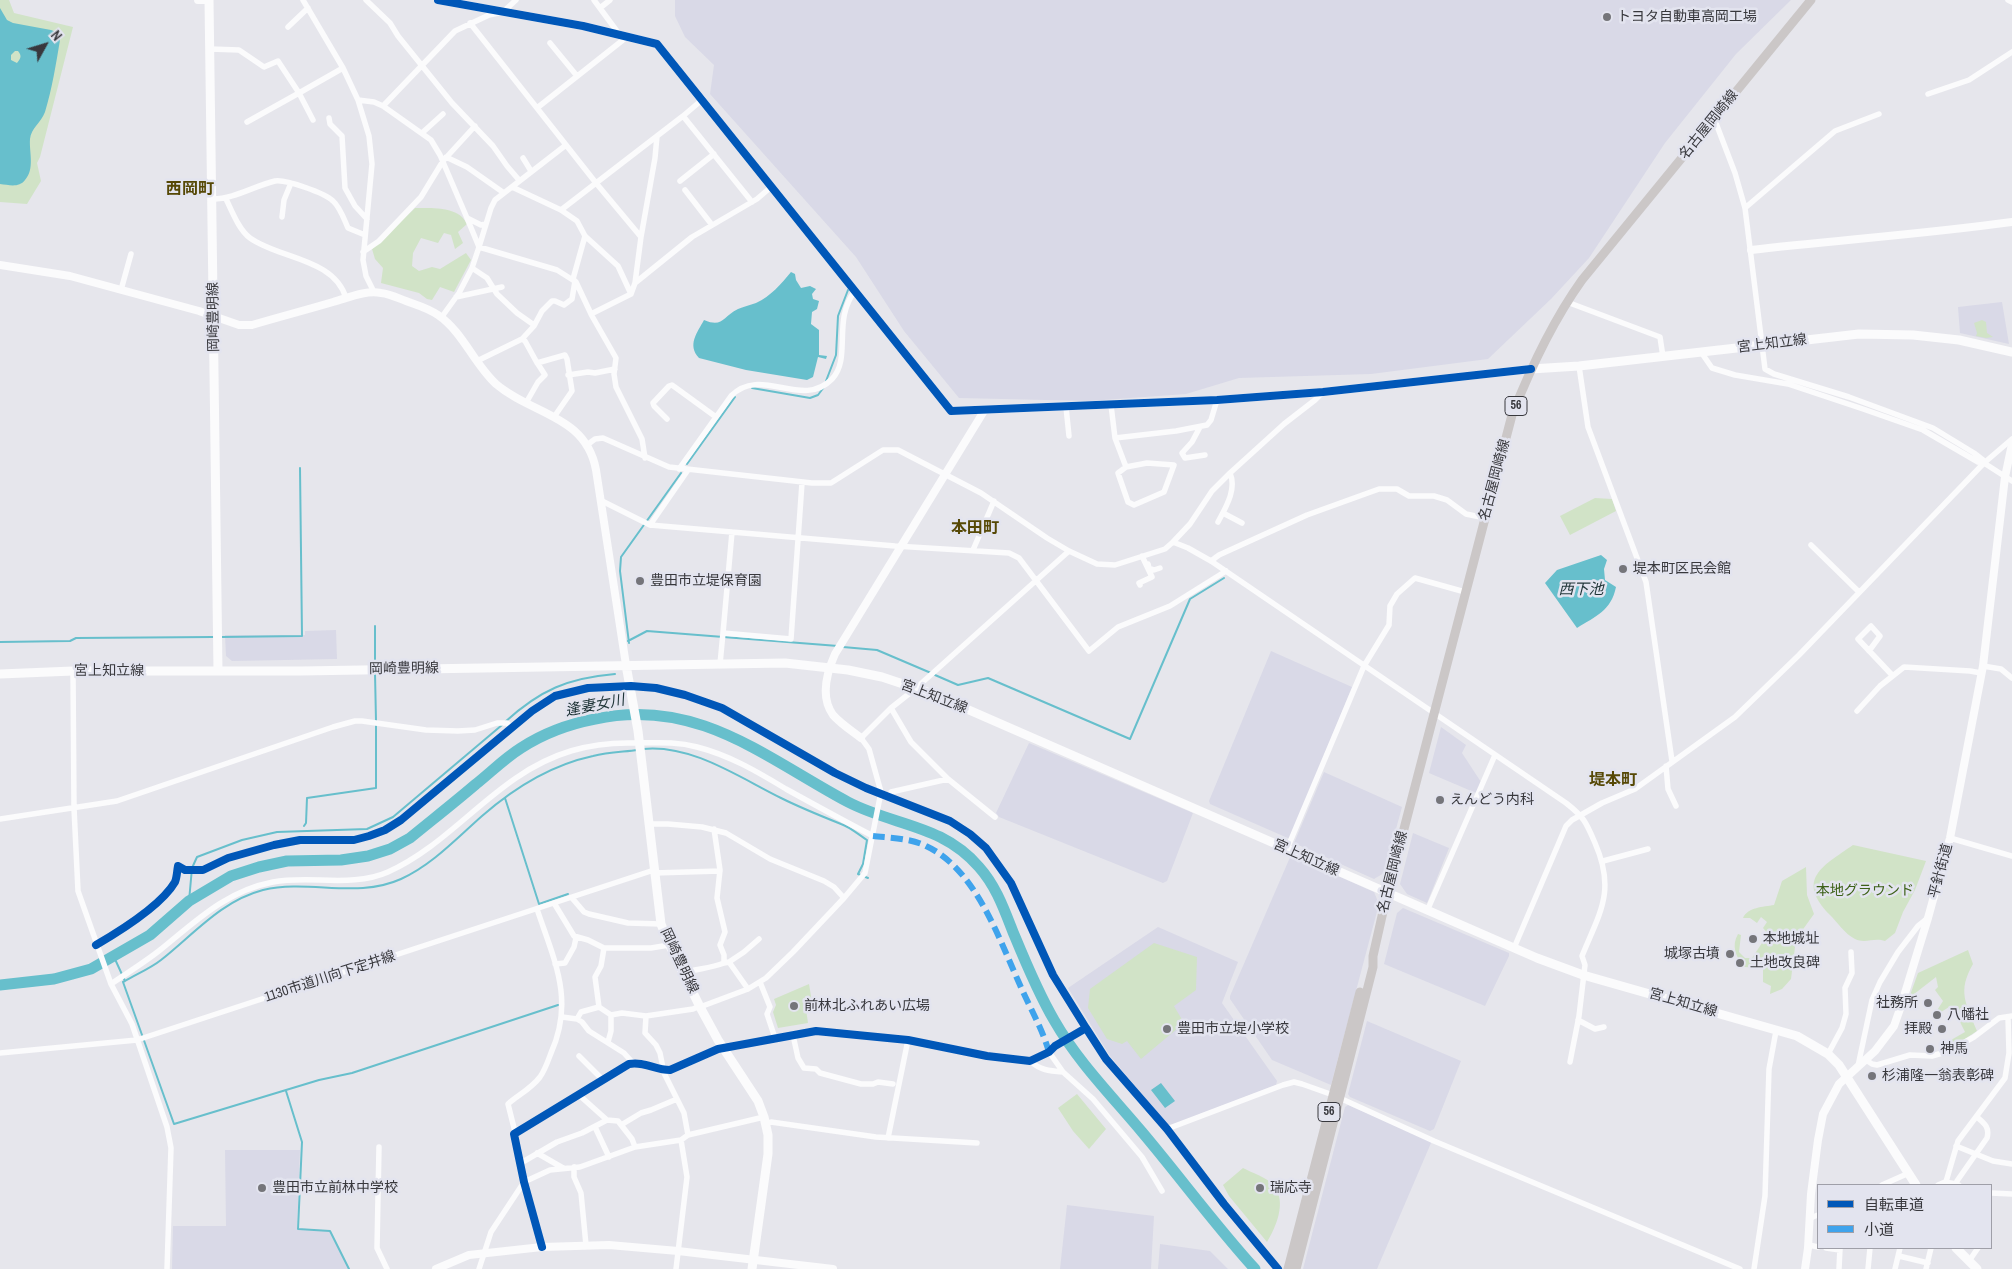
<!DOCTYPE html>
<html>
<head>
<meta charset="utf-8">
<style>
  body { margin:0 }
  #map { position:relative; width:2012px; height:1269px; overflow:hidden; background:#e6e6ec; font-family:"Archivo Narrow","Noto Sans JP",sans-serif }
  canvas { display:block }
  .legend { position:absolute; left:1817px; top:1184px; width:175px; height:65px; box-sizing:border-box; background:#e3e4ef; border:1px solid #9f9fa8; margin:0; padding:6px 9px; list-style:none; font-size:15px; color:#38383d }
  .legend li { display:flex; align-items:center; gap:10px; height:25px }
  .legend b { width:25px; border:1px solid #9f9fa8 }
  .north { position:absolute; left:20px; top:20px; width:50px; height:50px; -webkit-text-stroke:4px #e3e4ef; paint-order:stroke; rotate:51deg; font-size:14px; font-weight:700; line-height:20px; text-align:center; color:#38383d }
  .north::after { content:''; display:block; margin:auto; width:18px; height:22px; background:#38383d; clip-path:polygon(50% 0,100% 100%,50% 72%,0 100%) }
</style>
</head>
<body>
<div id="map">
<canvas width="2012" height="1269"></canvas>
<ul class="legend">
<li><b style="height:6px;background:#0057b8"></b>自転車道</li>
<li><b style="height:6px;background:#3fa3ec"></b>小道</li>
</ul>
<div class="north">N</div>
</div>
<script>
const ctx = document.querySelector('canvas').getContext('2d');
ctx.lineJoin = 'round';
function fill(path, color) { ctx.fillStyle = color; ctx.fill(path, 'evenodd'); }
function stroke(path, color, width, dash) { ctx.strokeStyle = color; ctx.lineWidth = width; ctx.lineCap = dash ? 'butt' : 'round'; ctx.setLineDash(dash || []); ctx.stroke(path); }
function drawText(font, color, halo, rows, align = 'center') {
  ctx.font = font + ' "Archivo Narrow","Noto Sans JP",sans-serif'; ctx.lineWidth = 5; ctx.setLineDash([]); ctx.textBaseline = 'middle'; ctx.strokeStyle = halo; ctx.fillStyle = color; for (const [text, x, y, turn = 0] of rows) {
    ctx.save(); ctx.translate(x, y); ctx.rotate((+turn || 0) * Math.PI / 180); ctx.textAlign = isNaN(turn) ? turn : align; if (halo) ctx.strokeText(text, 0, 0); ctx.fillText(text, 0, 0); ctx.restore();
  }
}
fill(new Path2D(`
  M675,0h1116l-55,54 -71,89 -76,115 -38,41 -63,60 -117,15 -132,4 -53,16 -97,7 -130,-3 -55,-67 -48,-74 -146,-163 4,-29 -29,-28 -10,-21z
  M2002,302l7,42 -49,-11 -2,-26z
  M336,630l1,29 -105,2 -6,-5 -1,-21h80v-4z
  M1271,651l81,36 -62,152 -80,-35 -1,-3z
  M1441,727l25,18 -4,8 19,29 -5,11 -47,-20z
  M1029,743l164,70 -26,68 -4,2 -164,-66 -3,-4z
  M1324,772l78,35 -18,66 -10,6 -80,-36z
  M1413,833l36,15 -22,55 -20,-9 -7,-10z
  M1291,855l83,37 5,12 -48,181 -59,-25 -42,-61v-3z
  M1403,908l106,45v3l-24,50 -101,-42 13,-51z
  M1158,927l80,35 -16,41 55,78 -1,4 -104,40 -5,-1 -57,-68 -42,-68z
  M1367,1021l94,40 -27,68 -4,2 -80,-34 -2,-3z
  M1348,1105l82,35 1,3 -54,126h-74l42,-162z
  M225,1150h75l-3,80 32,1 20,38h-177l1,-43h53z
  M1067,1205l87,11 -3,53h-91z
  M1160,1244l50,7 18,18h-70z`), '#d9d9e7');
fill(new Path2D(`
  M0,0h9l5,13 59,14 -33,130 -3,6 4,18 -14,23 -27,-2z
  M415,208c17,0 44,-2 52,16l-9,8 5,11 -8,6 -4,-14 -7,-2 -6,10 -17,-5 -8,15 -1,13 7,5 13,-4 8,2 26,-16 5,7 -17,32 -14,-5 -8,13 -5,-1 -8,-6 -38,-10 2,-15 -8,-9 -3,-10z
  M1982,320l4,2 1,11 6,4 -7,1 -10,-2 1,-3 -3,-10z
  M1595,498l17,1 4,12 -46,24 -10,-19z
  M1853,845l73,16 -11,29 -12,22 -8,21 -10,8c-11,-4 -19,3 -30,-2 -10,-5 -18,-17 -25,-24 -35,-36 -7,-49 23,-70z
  M1806,867l1,28 7,19 -18,25 -5,40 -9,10 -12,5 1,-8 -8,-4v-14l-19,-1c-8,-10 -13,-21 -6,-33l3,1 -2,17 6,6h7l16,-24 -5,-6 4,-6 -6,-5 -4,6 -7,-5h-7c5,-11 20,-11 31,-13l8,-24z
  M1154,943l43,14 -1,33 -22,16 10,17 -43,36 -14,-18 -5,3 -15,-5 -19,-31 2,-19z
  M1968,950l5,14c-16,28 -7,39 4,67l-29,19 -11,3 14,-13 14,-8 -8,-16 -2,1 -6,-10 -11,7 -2,-2 7,-11 -8,-11 3,-3 -2,-10 -27,21 9,-25z
  M809,984l4,24 -7,1 2,14 -30,5 -5,-16 3,-7 -2,-6z
  M1077,1094l29,35 -17,20 -16,-18 -15,-23z
  M1243,1168c9,5 24,9 31,18 13,16 2,41 -7,56l-38,-46 -6,-11z`), '#d1e3c7');
fill(new Path2D(`
  M0,8l7,12 6,3 38,7 5,2 4,8c-4,24 -8,49 -15,72 -4,11 -14,16 -15,27 -1,13 5,30 -5,41 -6,8 -16,5 -25,4zM15,51h3c4,5 3,7 -1,12l-6,-3v-5z
  M791,272l4,2 1,6 5,8 9,-2 6,3 -4,5 1,5 6,2 -2,8 -5,3 -1,12 8,6v25l8,1 -1,3 -8,-2 -5,20 -6,3 -61,-10 -47,-12c-12,-13 -2,-25 5,-38 19,8 18,-3 34,-11 5,-2 12,-4 18,-6 15,-7 25,-19 35,-31z
  M1601,555l6,5 -3,9 1,11 11,7c-5,24 -20,29 -39,41l-32,-45 12,-13z
  M1161,1083l14,18 -10,7 -14,-18z`), '#67bfcc');
stroke(new Path2D(`
  M826,381l10,-26 2,-39 10,-26
  M752,388l58,10 8,-3 6,-8
  M687,464l48,-67
  M375,626v40
  M221,637l81,-1 -2,-168
  M628,641l19,-10 191,15
  M0,642l70,-1 6,-3 137,-1
  M629,643l-9,-72 1,-14 60,-84
  M843,647l34,3 54,23
  M375,673l1,48
  M935,675l23,10 30,-7 142,61 60,-140 34,-21
  M505,722c35,-32 63,-44 110,-48
  M643,749c49,-5 97,29 138,49 20,10 40,18 60,26 9,3 18,11 26,16l-4,24 -5,10 10,4
  M505,798l34,106 29,-10
  M304,826l2,-3 1,-25 69,-10v-62
  M189,901l3,-33 5,-11 45,-17 35,-8 90,-3 26,-12 109,-92
  M114,957l11,24 -2,1 51,142 145,-44 33,-7 206,-68
  M125,981c12,-7 26,-13 36,-21 33,-26 60,-59 102,-70 46,-11 94,9 138,-11 31,-14 56,-41 81,-63 32,-28 69,-51 111,-60 15,-4 30,-4 45,-6
  M286,1091l16,51 -4,87 32,2 19,38`), '#67bfcc', 2);
stroke(new Path2D(`
  M0,985l54,-6 37,-10 59,-34 39,-34 42,-25 28,-9 28,-6 54,-1 27,-4 22,-7 20,-11c22,-18 45,-36 66,-54 15,-12 29,-26 45,-36 23,-15 48,-24 74,-29 102,-22 169,38 253,83 46,24 94,22 131,65 17,19 25,42 34,65 12,29 25,61 41,88 24,42 57,75 88,112 38,45 73,93 113,137`), '#67bfcc', 11);
stroke(new Path2D(`
  M303,0l40,68 15,32 11,36 3,28 -9,96 3,16 8,16
  M366,0l24,23 8,13 54,67 41,43 14,20 12,14
  M594,0l25,34
  M2008,0l4,2
  M600,8l10,-8
  M470,23l126,160 45,54 -6,46 -4,11 -40,20
  M288,27l20,-19
  M550,43l27,33
  M210,49l29,1 25,17 14,-6 21,32 -52,29
  M1928,94l41,-14 43,-28
  M358,100l16,2 9,4 48,34 9,15 27,63 14,7 5,-1
  M383,106l72,-75 34,-16 14,-3 13,-12
  M537,108l91,-72
  M683,116l69,86
  M329,118l1,6 12,12 3,52 10,18 12,13
  M1714,118l21,55 10,35 20,161 9,5 75,23 84,31 41,25 9,7 1,3 28,18
  M313,120l-14,-27 44,-25
  M422,133l21,-19
  M566,145l-71,55 -4,8 -12,39 78,23 19,12 16,34 24,42 -2,16 2,13 26,52 3,19
  M446,157l21,10 37,26
  M523,158l8,13
  M680,181l34,-27
  M512,187l49,23 16,11 8,15 33,30 13,28
  M685,190l27,35
  M213,199c21,0 41,-13 62,-18 10,-2 50,12 58,20 7,6 11,18 15,27l17,7
  M226,199c6,12 13,31 24,39 29,21 84,20 96,60
  M1745,208l90,-77 44,-17
  M561,210l122,-94 20,-17
  M282,217l2,-17 7,-17
  M467,218l12,29 -7,21
  M641,237l14,-79 2,-22
  M363,252l16,-11 42,-44 22,-36 32,-35
  M573,279l12,-43
  M635,283l57,-46 65,-38 14,-12
  M121,290l10,-36
  M456,297l46,-10
  M1567,302l93,35 3,20
  M441,318l18,-25 13,-25 15,10 10,16 20,19 17,12
  M522,339l12,-13 8,-15 10,-10h3l9,4 8,-6 3,-18
  M1701,352l11,16 23,7 53,9 75,25 60,21 55,32 6,1
  M477,361l45,-22 3,2 11,20 9,14 -7,7 -12,21
  M537,363l28,-8 2,4 5,32 -18,26
  M1579,366l9,61 58,155 26,179
  M568,375l20,-3 7,1 20,-4
  M1111,405l4,33 11,29 -8,6 10,29 6,3 30,-13 10,-27 -27,-2 -21,4
  M1066,407l3,29
  M667,419l-13,-13 -1,-3 16,-17 3,-1 44,32
  M1200,427l-8,15 -10,11 3,5 20,-3
  M1115,438l61,-7 31,-6 4,-5 6,-20
  M587,445l8,-6 8,-1 66,29 143,16h19l52,-33h15l83,43 66,45 22,13 28,13 18,1 50,-16 8,-7 17,-18 22,-33 18,-18 54,-49 31,-24 8,-8
  M679,469l52,-73c30,-31 71,14 101,-17 20,-21 0,-59 23,-88
  M600,500l50,25 245,21 114,7 10,5 70,93 29,-24 52,-21 56,-35
  M1223,513l19,10
  M1218,522c8,-15 19,-33 12,-49
  M650,525l38,-55
  M1173,542l15,6 23,13 355,242c18,14 20,19 29,40 21,48 5,69 -13,113l3,9 -6,51 -9,46
  M1811,545l48,47
  M973,550l21,-49
  M1211,561l8,-6 88,-40 72,-26h18l12,7h25l13,4 19,14 19,4
  M1148,564l1,4 5,2 6,-2
  M1140,585l-1,-2 13,-6 -10,-21
  M723,633l9,-101
  M1869,651l11,-15 -9,-10 -13,13 34,36
  M720,664l3,-31 68,6 11,-156
  M1983,666l18,3 11,9
  M73,671l1,137 4,83 33,93 21,40 35,103 4,21 -4,121
  M891,708l20,34 37,37 47,38
  M1857,711l23,-25 24,-19 66,4 11,2
  M1666,766l2,23 8,17
  M890,796l1,-4 57,-13
  M0,819l117,-18 216,-74 22,-6h7l64,9 32,1 17,-1 22,-7h10l5,5
  M649,824h19l34,3 24,6 44,26 54,22 10,6 10,11
  M714,829l6,41 -3,28 8,34 -5,13 4,10v8l5,-1 19,27
  M1950,838l62,18
  M1287,849l77,-183 25,-41 1,-19 7,-12 18,-16 50,14
  M1603,861l45,-12
  M654,873l66,-2
  M572,898l12,14 5,2 39,9 33,1
  M554,903l20,33 14,4 16,8 -3,18 -6,11 4,30 12,8v16l-3,11
  M1427,911l68,-156
  M96,945c24,-14 65,-39 79,-63 2,-5 2,-11 3,-16l7,4h18l25,-12 46,-13 26,-5h54l15,-4 16,-6 16,-10 131,-109 23,-15 33,-8 43,-2 25,2 29,7 37,13 113,65 31,15 84,33 20,13 16,14 25,35 42,92 33,53
  M604,948h47l18,-3
  M1514,948l52,-122 6,-6 30,-17 33,-14 100,-72 64,-62 185,-192 28,-24
  M729,962l15,-10 15,-13
  M555,964l10,-1 9,-16 2,-9
  M683,973c14,-4 28,-5 41,-10
  M760,982l10,25 -3,7 8,24
  M111,984c16,-11 34,-22 49,-34 36,-29 66,-59 113,-68 37,-7 79,6 115,-10 49,-22 84,-64 128,-94 36,-25 73,-36 117,-35 22,0 42,-2 64,4 32,8 61,25 89,42 29,16 58,32 87,47
  M700,1007l48,-18 18,-11 27,-26 51,-54 21,-25 16,-81 -12,-43 -8,-11 30,-30 24,-19 154,-138
  M611,1015l11,-2 24,3 47,-7 7,-3
  M646,1016l-1,17 11,12 4,8 4,20 20,40 4,22
  M562,1017l15,2 5,3 7,9 35,22 9,10
  M577,1019l4,-7 18,-5
  M1578,1020l17,9 9,-2
  M793,1035l5,23 6,10 12,1 4,4 41,11h12l5,-2 15,2
  M1049,1052l14,20 30,27 49,58 20,34
  M0,1053l137,-13 517,-170
  M1828,1054l14,-26 4,-14 -1,-26 7,-15 -1,-21
  M579,1056l24,24
  M1866,1060l6,4 5,1 33,-10 22,1 17,-5 25,-14 25,-19 13,-2
  M1030,1061c10,9 19,10 33,11
  M1858,1066l14,-66 8,-18 18,-30 20,-26 10,-8
  M579,1095l28,25 11,1 14,18 3,8
  M765,1124l6,-2 105,15 101,6
  M621,1125l20,-12 10,-3 26,-11
  M595,1127l14,30
  M1167,1129l116,-44 11,-3 8,2 31,11 101,46 306,128
  M515,1132l-7,-28c10,-9 23,-15 32,-27 5,-7 8,-16 11,-24 24,-53 3,-93 -14,-144
  M888,1138l20,-98
  M1956,1146l37,15 19,3
  M379,1147l-2,101 10,21
  M537,1153l26,15
  M521,1163l36,-21 25,-9 25,-13
  M574,1167v10l7,16 5,52
  M1882,1185l27,-12
  M1938,1185l7,-3 11,2
  M1945,1185l13,-44 47,-63 4,-25 -1,-36
  M1959,1185l-3,-1 1,-3 30,-43c3,-11 -3,-15 -10,-21
  M1991,1193l21,1
  M1810,1218l8,-3
  M1809,1245l9,2
  M542,1247l-18,-65 -10,-48 115,-70c15,-3 26,6 41,6l48,-21 98,-18 92,9 79,16 43,5 19,-9 6,-6 31,-18 20,31 61,70 57,75 54,65
  M1826,1248l14,2
  M1899,1256l29,7
  M1969,1261l9,-13
  M479,1269l12,-37 33,-50 26,-12 30,-3 55,-20 46,-7 7,-5 76,-18
  M676,1269l11,-92 -6,-37
  M1754,1269l11,-73 4,-127 7,-38
  M1839,1269l1,-21
  M1868,1269l2,-21
  M1895,1269l5,-21
  M1926,1269l5,-21`), '#fbfbfc', 5.5);
stroke(new Path2D(`
  M198,0h9
  M438,0l145,26 74,18 294,367 266,-11 106,-8 208,-23
  M1751,250c87,-10 174,-16 261,-28
  M0,265l70,11 129,35 40,14h13c27,-8 54,-15 81,-23 15,-4 32,-12 48,-9 9,1 17,5 25,8 11,4 22,7 32,14 25,17 36,49 58,69 36,31 90,31 100,86l30,195
  M861,738c-9,-7 -20,-14 -28,-23 -13,-18 -6,-43 2,-61l149,-243
  M436,1269l33,-14 73,-8 67,-2 69,6 155,18
  M1805,1269l3,-21 3,-54 7,-54 5,-26 16,-30 36,-33 19,-25 7,-20 27,-88 22,-80 33,-172 22,-189 7,-33`), '#fbfbfc', 8);
stroke(new Path2D(`
  M209,0l9,671
  M1531,369l48,-3 280,-32 54,1 46,5 53,12
  M626,665l12,66 23,193 8,20 31,63 18,33 40,61 6,16 4,18v19l-16,115
  M0,674l73,-3h228l484,-8 63,7 34,7 48,16 607,265 46,17 214,61 31,18 11,11 77,120
  M1956,1248l21,21`), '#fbfbfc', 9);
stroke(new Path2D(`
  M1288,1269l72,-277
  M1296,1269l77,-302v-11l14,-62 125,-479c19,-48 40,-93 70,-135l229,-280`), '#cbc7c7', 9);
stroke(new Path2D(`
  M873,836c17,2 37,2 53,10 50,23 73,93 94,139 10,23 22,43 29,67`), '#3fa3ec', 6, [12, 6]);
stroke(new Path2D(`
  M438,0l145,26 74,18 294,367 266,-11 106,-8 208,-23
  M96,945c24,-14 65,-39 79,-63 2,-5 2,-11 3,-16l7,4h18l25,-12 46,-13 26,-5h54l15,-4 16,-6 16,-10 131,-109 23,-15 33,-8 43,-2 25,2 29,7 37,13 113,65 31,15 84,33 20,13 16,14 25,35 42,92 33,53
  M542,1247l-18,-65 -10,-48 115,-70c15,-3 26,6 41,6l48,-21 98,-18 92,9 79,16 43,5 19,-9 6,-6 31,-18 20,31 61,70 57,75 54,65`), '#0057b8', 8);
for (const [x, y, r, color] of [
  [1607,17,5,"#75757a"],
  [1623,569,5,"#75757a"],
  [640,581,5,"#75757a"],
  [1440,800,5,"#75757a"],
  [1753,939,5,"#75757a"],
  [1730,954,5,"#75757a"],
  [1740,963,5,"#75757a"],
  [1928,1003,5,"#75757a"],
  [794,1006,5,"#75757a"],
  [1937,1015,5,"#75757a"],
  [1167,1029,5,"#75757a"],
  [1942,1029,5,"#75757a"],
  [1930,1049,5,"#75757a"],
  [1872,1076,5,"#75757a"],
  [262,1188,5,"#75757a"],
  [1260,1188,5,"#75757a"]
]) { const dot = new Path2D(); dot.arc(x, y, r, 0, 2 * Math.PI); ctx.fillStyle = color; ctx.fill(dot); stroke(dot, '#e3e4ef', 2); }
for (const [x, y, w] of [
  [1516,406,22],
  [1329,1112,22]
]) { const box = new Path2D(); box.roundRect(x - w / 2, y - 9.5, w, 19, 4); ctx.fillStyle = '#e3e4ef'; ctx.fill(box); stroke(box, '#38383d', 1); }
drawText('bold 12px', '#38383d', null, [
  ["56",1516,406],
  ["56",1329,1112]
]);
drawText('14px', '#38383d', '#e3e4ef', [
  ["トヨタ自動車高岡工場",1617,17],
  ["堤本町区民会館",1633,569],
  ["豊田市立堤保育園",650,581],
  ["えんどう内科",1450,800],
  ["本地城址",1763,939],
  ["城塚古墳",1720,954,"right"],
  ["土地改良碑",1750,963],
  ["社務所",1918,1003,"right"],
  ["前林北ふれあい広場",804,1006],
  ["八幡社",1947,1015],
  ["豊田市立堤小学校",1177,1029],
  ["拝殿",1932,1029,"right"],
  ["神馬",1940,1049],
  ["杉浦隆一翁表彰碑",1882,1076],
  ["豊田市立前林中学校",272,1188],
  ["瑞応寺",1270,1188]
], 'left');
drawText('14px', '#38383d', '#e3e4ef', [
  ["名古屋岡崎線",1709,125,-51],
  ["岡崎豊明線",214,317,-91],
  ["宮上知立線",1772,344,-7],
  ["名古屋岡崎線",1495,480,-75],
  ["岡崎豊明線",404,669,-1],
  ["宮上知立線",109,671],
  ["宮上知立線",934,697,21],
  ["宮上知立線",1306,858,24],
  ["平針街道",1941,871,-75],
  ["名古屋岡崎線",1393,872,-76],
  ["岡崎豊明線",679,961,65],
  ["1130市道川向下定井線",330,977,-18],
  ["宮上知立線",1683,1003,16]
]);
drawText('14px', '#3d6118', '#e3e4ef', [
  ["本地グラウンド",1865,891]
]);
drawText('italic 15px', '#1e3336', '#e3e4ef', [
  ["西下池",1581,590],
  ["逢妻女川",595,706,-11]
]);
drawText('bold 16px', '#564805', '#e3e4ef', [
  ["西岡町",190,190],
  ["本田町",975,529],
  ["堤本町",1613,781]
]);
</script>
</body>
</html>
